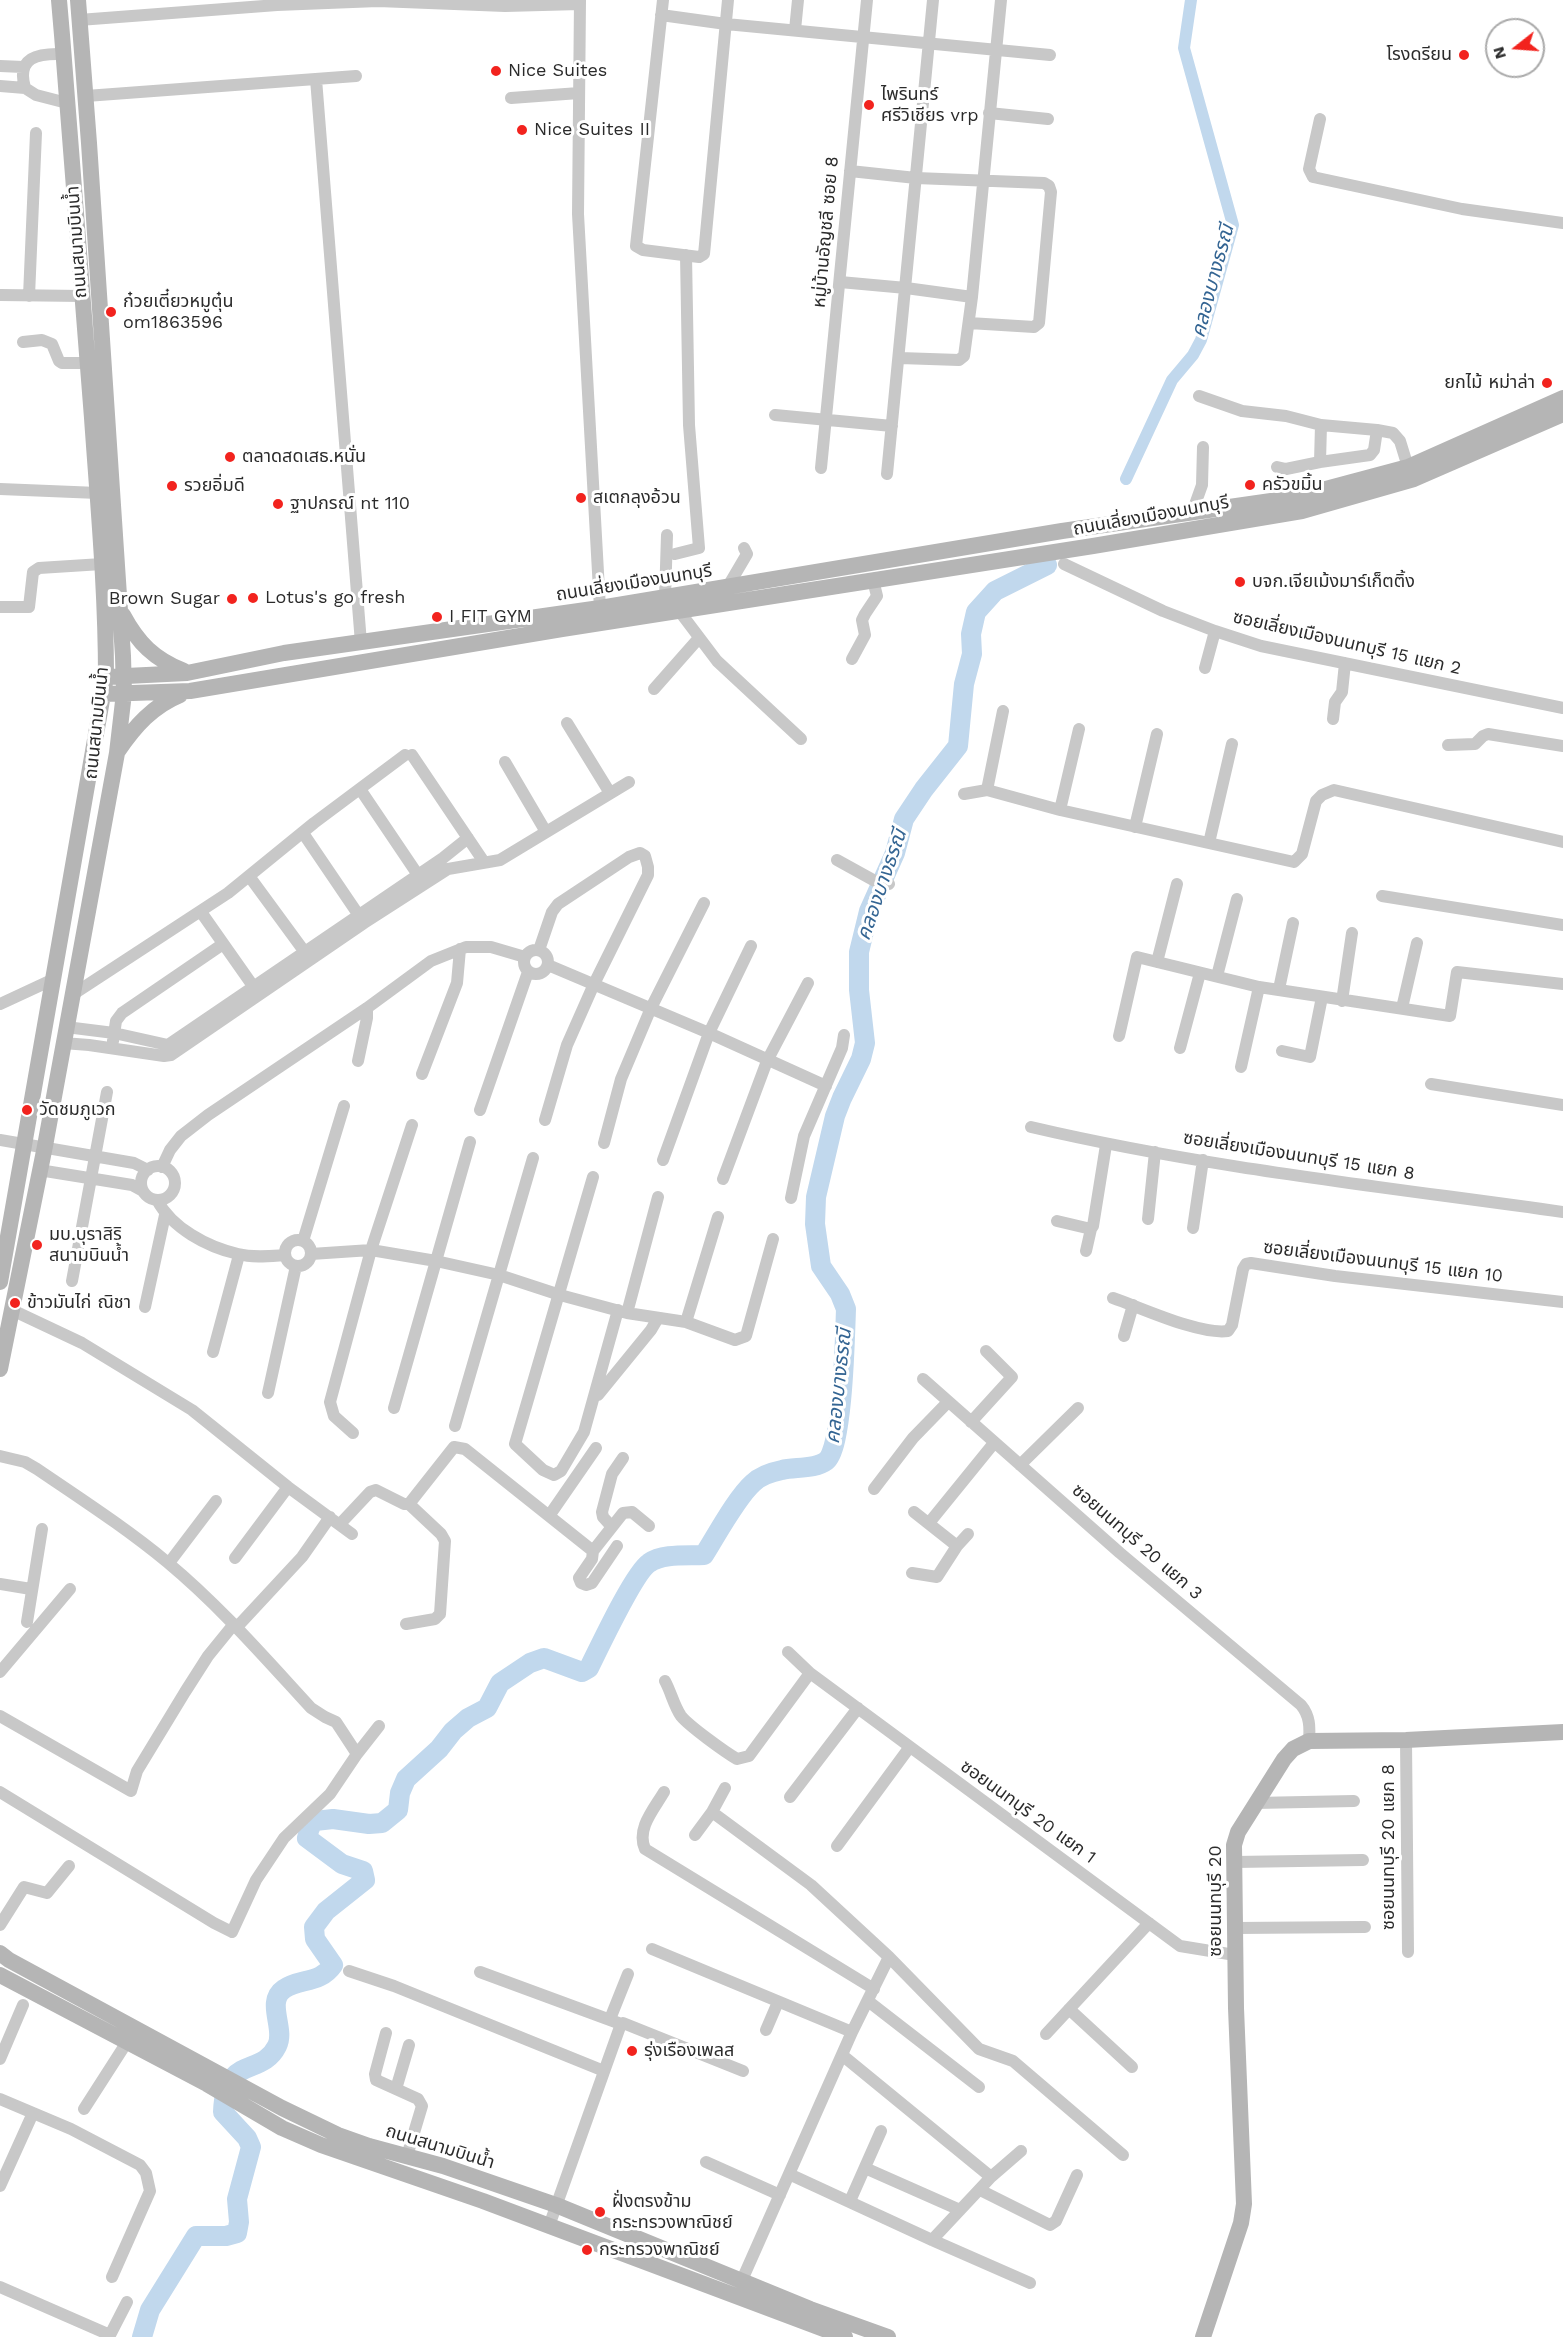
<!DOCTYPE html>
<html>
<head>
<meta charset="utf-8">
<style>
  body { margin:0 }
  #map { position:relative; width:1563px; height:2337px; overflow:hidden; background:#fff; font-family:"Work Sans",sans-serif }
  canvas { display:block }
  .north { position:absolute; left:1485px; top:18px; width:60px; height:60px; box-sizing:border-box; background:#fff; border:2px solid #aaa; border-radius:50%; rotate:253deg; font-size:16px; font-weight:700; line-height:24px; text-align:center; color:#2b2b2b }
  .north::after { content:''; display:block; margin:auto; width:21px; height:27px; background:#f2231e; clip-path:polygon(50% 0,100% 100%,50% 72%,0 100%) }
</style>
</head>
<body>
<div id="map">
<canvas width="1563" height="2337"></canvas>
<div class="north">N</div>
</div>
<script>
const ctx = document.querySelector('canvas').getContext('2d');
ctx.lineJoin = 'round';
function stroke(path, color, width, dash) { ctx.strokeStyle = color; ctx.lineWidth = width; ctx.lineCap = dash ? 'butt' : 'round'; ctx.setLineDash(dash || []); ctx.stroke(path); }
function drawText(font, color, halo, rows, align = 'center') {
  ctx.font = font + ' "Work Sans","Noto Sans Thai",sans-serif'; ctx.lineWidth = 6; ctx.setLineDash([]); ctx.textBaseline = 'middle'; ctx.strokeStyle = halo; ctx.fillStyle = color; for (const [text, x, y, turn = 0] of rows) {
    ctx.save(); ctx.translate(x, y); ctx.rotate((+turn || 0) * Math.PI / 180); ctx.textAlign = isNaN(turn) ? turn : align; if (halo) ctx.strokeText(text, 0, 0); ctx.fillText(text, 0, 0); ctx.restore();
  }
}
stroke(new Path2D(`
  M1126,479l46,-99 21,-25 8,-15 32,-115 -49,-177 7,-48`), '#c1d8ed', 12);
stroke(new Path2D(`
  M142,2337l8,-27 46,-74h30l11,-3 2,-11 -2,-23 14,-52 -4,-9 -24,-26c2,-59 38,-34 54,-66 9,-17 -12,-44 7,-57 15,-11 36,-5 49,-24l-18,-26 -1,-12 12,-16 39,-31 -2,-9 -21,-7 -35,-26 3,-11 5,-6 18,-2 36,5 13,-1 16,-13 2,-17 6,-14 33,-30 14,-18 15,-13 19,-10 13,-25 30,-20 14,-5 38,14 7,-4c10,-20 45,-95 60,-105 14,-10 39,-7 55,-8 12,-19 33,-58 49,-72 7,-7 19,-11 29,-13 12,-3 34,-1 44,-9 17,-12 19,-127 20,-152l-6,-15 -19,-28 -6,-42 1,-27 19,-81 7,-18 19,-39 4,-16 -6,-53v-38l10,-41 26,-58 9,-34 20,-30 34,-43 6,-62 8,-30 -1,-20 5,-22 19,-21 52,-26`), '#c1d8ed', 20);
stroke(new Path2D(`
  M580,0l-2,214 22,394
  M663,0l-27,246 7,4 56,7 5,-3 1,-10 23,-244
  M661,15l65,9 324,31
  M79,20l198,-15 101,-4 127,5 75,-2
  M795,30l3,-30
  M63,54c-25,-1 -47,3 -38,34l11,7 31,8
  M0,66l23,1
  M316,79l45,564
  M0,86l25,2
  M86,96l270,-20
  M511,98l68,-5
  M989,113l59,6
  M1320,119l-11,50 4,8 149,32 101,14
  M850,171l66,7 128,5 5,3 2,6 -12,131 -5,4 -65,-4
  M840,282l66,6 66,9
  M0,295l83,1
  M29,296l7,-163
  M23,342l19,-2 10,4 7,17 3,2h26
  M900,358l59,2 5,-4 8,-59 29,-297
  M1199,396l43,15 44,5 35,9 56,5 16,3 7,8 8,26
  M775,415l117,11
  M1320,462l50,-7 4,-5 3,-20
  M1277,467l9,2 34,-7 1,-37
  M821,468l46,-468
  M887,474l46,-474
  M0,489l98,4
  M1192,513l10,-28 1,-38
  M675,554l24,-6 -10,-123 -3,-170
  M1064,564l99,47 52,20 46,15 302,62
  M727,588l20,-34 -3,-6
  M665,598l2,-63
  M0,607h29l4,-35 6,-4 63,-4
  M680,612l37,49 84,78
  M852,659l13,-24 -3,-15 3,-6 12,-18 -4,-16
  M1205,668l10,-37
  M654,689l45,-51
  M1003,711l-16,79 73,20 234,52 8,-8 14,-53 6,-6 12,-5 229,52
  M1333,719l2,-17 7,-10 3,-29
  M567,723l43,70
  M1448,745l27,-1 8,-8 5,-2 75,12
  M412,755l72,107
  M505,762l41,70
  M360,789l58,86
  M964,794l23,-4
  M1060,810l19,-81
  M1135,827l22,-93
  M303,833l59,87
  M1209,843l23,-99
  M837,860l38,21 14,3
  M249,876l55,75
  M1382,896l181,29
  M201,912l52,74
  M524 962a12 12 0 1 1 24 0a12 12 0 1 1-24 0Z
  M539,950l13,-38 6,-8 71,-47 11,-4 5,3 3,11v8l-54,109 -27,61 -22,75
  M1157,962l20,-78
  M548,965l161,68 117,53
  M1217,976l20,-77
  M1279,989l14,-66
  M72,995l156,-102 86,-70 91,-68
  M1342,1001l10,-68
  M0,1004l54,-25
  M1402,1008l15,-65
  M66,1027l48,6 54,12 275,-187 25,-20
  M1119,1036l18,-79 122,30 191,29 7,-44 106,12
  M113,1041l3,-20 6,-8 101,-69
  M63,1043l26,2 75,11 7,-1 193,-132 84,-54 52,-9 129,-78
  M1180,1048l20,-75
  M1282,1051l28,6 12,-60
  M358,1061l9,-43v-10
  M1241,1067l18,-80
  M422,1074l35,-91 3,-34
  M1431,1084l132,21
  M480,1110l48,-138
  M1031,1127c175,41 355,60 532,85
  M0,1140l134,23 14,7
  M604,1143l17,-64 30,-71 53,-105
  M663,1160l46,-127 42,-87
  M141 1183a17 17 0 1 1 34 0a17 17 0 1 1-34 0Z
  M162,1167l8,-17 11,-14 27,-21 159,-107 64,-47 35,-14h25l34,10
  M39,1170l93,15 11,6
  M593,1177l-78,267 28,26 11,5 7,-4 23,-39 34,-122
  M723,1179l44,-118 41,-78
  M791,1198l13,-62 38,-88 2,-13
  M157,1200c15,28 50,47 81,54 15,4 32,2 47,1
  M1148,1219l7,-67
  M1057,1221l34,8 2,-3 13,-81
  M1193,1228l10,-68
  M285 1253a13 13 0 1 1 26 0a13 13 0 1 1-26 0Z
  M303,1241l41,-135
  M1086,1251l5,-22
  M311,1254l60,-4 65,11 63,14 61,20 67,18 59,9 49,18 11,-4 27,-97
  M72,1281l35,-189
  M1113,1298c29,10 86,37 115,33l4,-6 11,-56 3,-5 5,-1 84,13 228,26
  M145,1307l20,-92
  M12,1310l70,33 110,67 96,77 64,47
  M627,1313l31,-116
  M686,1322l32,-105
  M1124,1336l9,-31
  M213,1352l26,-97
  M923,1379l197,174 181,152c9,11 9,22 8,36
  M268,1393l28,-127
  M598,1395l53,-65 7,-12
  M394,1408l76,-266
  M971,1422l41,-45 -26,-26
  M455,1426l78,-268
  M353,1433l-19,-17 -4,-14 41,-152 41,-125
  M0,1456l25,6 12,7c44,30 89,59 130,93 53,44 98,96 144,146l14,9 11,5 21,32 -27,40 -46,44 -28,42 -24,52 -18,-9 -214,-131
  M1020,1465l58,-57
  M874,1489l39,-51 35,-36
  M914,1512l43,34 11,-12
  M549,1516l47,-68
  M929,1523l65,-80
  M340,1524l30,-32 6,-2 28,14h5l45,-57 11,2 128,102 -1,8 -13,19 2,5 5,2 6,-2 25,-37
  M612,1527l-9,-10 -1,-5 10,-38 11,-16
  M593,1551l30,-38 9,-1 17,14
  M235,1558l53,-71
  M169,1563l47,-62
  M912,1573l25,4 20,-31
  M0,1584l31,5
  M27,1622l15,-93
  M406,1624l29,-5 5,-5 5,-73 -4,-7 -32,-30
  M237,1627l65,-70 28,-40
  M788,1652l22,21 370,273 55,9
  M0,1672l70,-83
  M665,1681c6,11 9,25 16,35 8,10 44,36 56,43l12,-3 61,-83
  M0,1716l131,75 6,-20 48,-79 23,-36 26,-32
  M1406,1740l2,212
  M357,1754l22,-28
  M664,1792c-10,17 -28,37 -19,57l229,140
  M790,1797l68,-89
  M1255,1803l99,-2
  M712,1812l13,-24
  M695,1835l17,-23 99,73 78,72 90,92 34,12 110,94
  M837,1846l72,-98
  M1235,1862l128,-2
  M0,1925l24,-38 23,6 22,-27
  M1236,1928l129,-1
  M652,1949l200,83
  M349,1971l45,15 210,85
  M480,1972l141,52 2,-1 120,48
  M868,2001l111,86
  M1069,2009l63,58
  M610,2019l18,-45
  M766,2030l12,-28
  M386,2033l-11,41 1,6 42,19 4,7 -15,50
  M1046,2034l103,-111
  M842,2055l149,122
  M0,2059l23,-54
  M396,2089l13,-44
  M0,2099l71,30 69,36 6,8 4,18 -38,86
  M84,2109l43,-67
  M706,2162l74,33
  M865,2168l95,42
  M789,2174l143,66 98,43
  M0,2186l33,-73
  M980,2190l70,35 6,-4 21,-46
  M850,2201l31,-70
  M549,2226l72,-202
  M932,2240l59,-63 30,-26
  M742,2280l110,-248 37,-75
  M0,2287l110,48
  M109,2337l18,-35`), '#c8c8c8', 12);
stroke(new Path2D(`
  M123,615c15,28 31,44 61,56
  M106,677l81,-4 97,-20 316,-45 462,-77 230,-33 116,-31 155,-69
  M104,694l86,-3 372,-62 531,-83 209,-35 112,-32 149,-65
  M118,751c17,-25 35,-45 62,-56
  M0,1282l106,-605c0,-87 -8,-173 -14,-259 -10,-140 -21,-279 -33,-418
  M0,1369l45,-223 72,-393 7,-60 -1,-37 -34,-513 -11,-143
  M0,1953l9,7 273,148 56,27 31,11 74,20 113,39 254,104 78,28
  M0,1975l207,109 75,44 39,17 162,56 362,136
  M1203,2337l38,-114 3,-19 -8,-196 -2,-163 4,-13 46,-73 9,-10 16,-8 97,-1 157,-8`), '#b5b5b5', 16);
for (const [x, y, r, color] of [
  [1464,55,6,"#f2231e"],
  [496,71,6,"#f2231e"],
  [869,105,6,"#f2231e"],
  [522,130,6,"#f2231e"],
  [111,312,6,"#f2231e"],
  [1547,383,6,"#f2231e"],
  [230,457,6,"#f2231e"],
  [1250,485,6,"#f2231e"],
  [172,486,6,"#f2231e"],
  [581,498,6,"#f2231e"],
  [278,504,6,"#f2231e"],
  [1240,582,6,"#f2231e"],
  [253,598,6,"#f2231e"],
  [232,599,6,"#f2231e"],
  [437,617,6,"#f2231e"],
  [27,1110,6,"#f2231e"],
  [37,1245,6,"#f2231e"],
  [15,1303,6,"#f2231e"],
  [632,2051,6,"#f2231e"],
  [600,2212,6,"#f2231e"],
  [587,2250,6,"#f2231e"]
]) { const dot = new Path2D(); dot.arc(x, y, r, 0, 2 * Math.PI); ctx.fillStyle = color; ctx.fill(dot); stroke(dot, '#fff', 2); }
drawText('18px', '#2b2b2b', '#fff', [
  ["โรงดรียน",1452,55,"right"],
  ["Nice Suites",508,71],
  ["ไพรินทร์",881,95],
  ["ศรีวิเชียร vrp",881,116],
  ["Nice Suites II",534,130],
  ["ก๋วยเตี๋ยวหมูตุ๋น",123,302],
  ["om1863596",123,323],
  ["ยกไม้ หม่าล่า",1535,383,"right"],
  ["ตลาดสดเสธ.หนั่น",242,457],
  ["ครัวขมิ้น",1262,485],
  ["รวยอิ่มดี",184,486],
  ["สเตกลุงอ้วน",593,498],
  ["ฐาปกรณ์ nt 110",290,504],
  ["บจก.เจียเม้งมาร์เก็ตติ้ง",1252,582],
  ["Lotus's go fresh",265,598],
  ["Brown Sugar",220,599,"right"],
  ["I FIT GYM",449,617],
  ["วัดชมภูเวก",39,1110],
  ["มบ.บุราสิริ",49,1235],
  ["สนามบินน้ำ",49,1256],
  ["ข้าวมันไก่ ณิชา",27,1303],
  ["รุ่งเรืองเพลส",644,2051],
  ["ฝั่งตรงข้าม",612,2202],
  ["กระทรวงพาณิชย์",612,2223],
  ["กระทรวงพาณิชย์",599,2250]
], 'left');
drawText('18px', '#2b2b2b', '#fff', [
  ["หมู่บ้านอัญชลี ซอย 8",826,232,-85],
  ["ถนนสนามบินน้ำ",77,242,-94],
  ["ถนนเลี่ยงเมืองนนทบุรี",1151,516,-10],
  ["ถนนเลี่ยงเมืองนนทบุรี",634,583,-9],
  ["ซอยเลี่ยงเมืองนนทบุรี 15 แยก 2",1347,643,13],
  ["ถนนสนามบินน้ำ",97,723,-84],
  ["ซอยเลี่ยงเมืองนนทบุรี 15 แยก 8",1299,1156,9],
  ["ซอยเลี่ยงเมืองนนทบุรี 15 แยก 10",1383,1262,7],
  ["ซอยนนทบุรี 20 แยก 3",1137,1542,41],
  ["ซอยนนทบุรี 20 แยก 1",1028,1812,36],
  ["ซอยนนทบุรี 20 แยก 8",1389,1847,-90],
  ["ซอยนนทบุรี 20",1216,1901,-90],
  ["ถนนสนามบินน้ำ",440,2147,17]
]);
drawText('italic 20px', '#346593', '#fff', [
  ["คลองบางธรณี",1213,281,-75],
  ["คลองบางธรณี",882,885,-71],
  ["คลองบางธรณี",839,1386,-84]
]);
</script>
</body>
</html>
